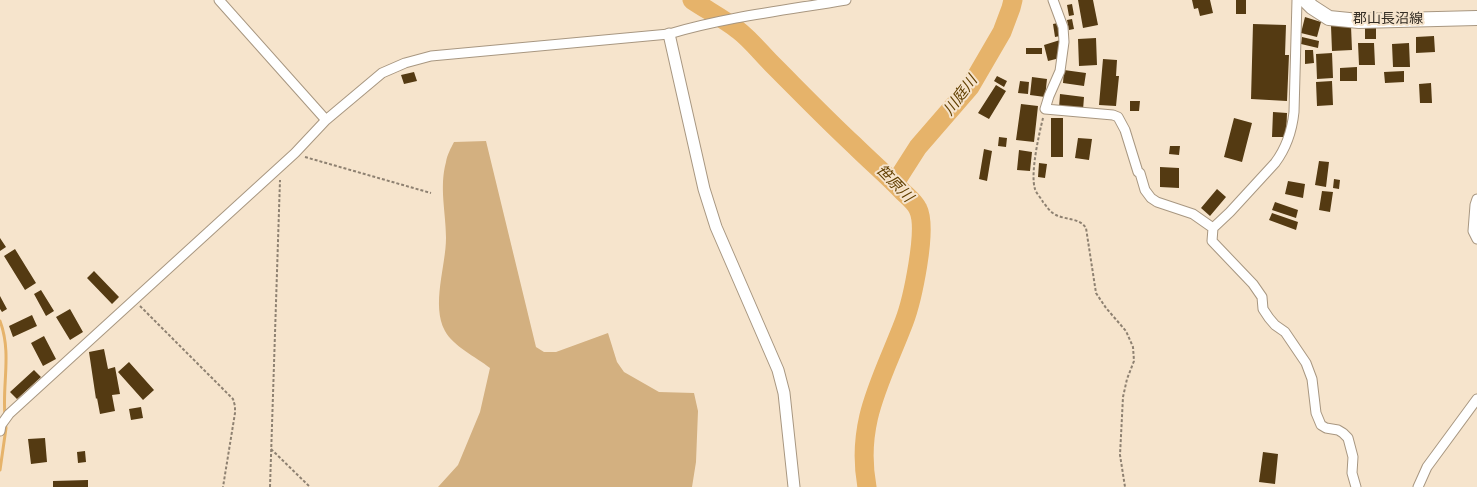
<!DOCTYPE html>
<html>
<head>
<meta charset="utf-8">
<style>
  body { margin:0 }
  canvas { display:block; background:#f6e4cc }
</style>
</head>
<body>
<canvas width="1477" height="487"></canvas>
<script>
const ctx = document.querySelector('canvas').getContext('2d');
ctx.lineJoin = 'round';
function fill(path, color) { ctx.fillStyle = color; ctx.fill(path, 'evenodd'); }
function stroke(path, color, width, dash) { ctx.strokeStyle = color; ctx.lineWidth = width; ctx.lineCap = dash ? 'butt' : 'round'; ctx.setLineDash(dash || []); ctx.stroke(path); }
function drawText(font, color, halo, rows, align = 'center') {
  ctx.font = font + ' "DejaVu Sans","Noto Sans JP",sans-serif'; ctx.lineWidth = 4; ctx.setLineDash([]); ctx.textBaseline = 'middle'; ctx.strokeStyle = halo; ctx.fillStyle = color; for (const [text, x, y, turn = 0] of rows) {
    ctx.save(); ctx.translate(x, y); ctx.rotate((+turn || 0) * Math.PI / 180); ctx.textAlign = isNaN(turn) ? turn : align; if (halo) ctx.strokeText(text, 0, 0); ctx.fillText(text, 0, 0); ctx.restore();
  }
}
fill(new Path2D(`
  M486,141l50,206 8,5h12l52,-19 9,29 7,10 35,20 35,1 4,18 -2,51 -4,25h-254l20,-22 22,-53 10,-44c-14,-11 -37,-22 -45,-37 -14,-26 1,-65 1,-93 0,-25 -7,-51 0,-76 1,-7 5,-14 8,-20z`), '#d3b080');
stroke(new Path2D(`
  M0,321c12,32 2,63 5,95
  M0,470l6,-42 -1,-6`), '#e6b36a', 3);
stroke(new Path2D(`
  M692,0c15,10 32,19 46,30 12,9 23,23 34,34 27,27 54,55 82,81 16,16 33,30 48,46 5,5 13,11 16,18 10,20 -6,92 -14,113 -22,58 -49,100 -37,165
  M895,183l23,-36 52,-60 32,-55 9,-24 2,-8`), '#e6b36a', 19);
fill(new Path2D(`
  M1078,0h15l5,25 -15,3z
  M1192,0h18l3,13 -13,3 -2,-8 -4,1z
  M1236,0h10v14h-10z
  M1072,4l2,11 -5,1 -2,-11z
  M1305,17l16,5 -4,15 -16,-4z
  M1072,19l2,10 -5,1 -2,-10z
  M1058,23l2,13 -5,1 -2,-13z
  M1253,24l33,1 -1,30h4l-2,46 -36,-2z
  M1331,26h20l1,24 -20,1z
  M1365,28h11v11h-11z
  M1434,36l1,16 -19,1v-16z
  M1302,37l17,4 -1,7 -17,-4z
  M1096,38l1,27 -18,1 -1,-27z
  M1060,40v18l-12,3 -4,-16z
  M1358,43h16l1,22h-16z
  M1409,43l1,24h-17l-1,-23z
  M1026,48h16v6h-16z
  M1305,50h8l1,13 -9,1z
  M1332,53l1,25 -16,1 -1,-25z
  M1103,59l14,1 -1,16h3l-3,30 -17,-1z
  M1357,67v14h-17v-13z
  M1064,70l22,3 -2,13 -21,-3z
  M1404,71v11l-19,1 -1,-11z
  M414,72l3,9 -13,3 -3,-9z
  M997,76l10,5 -3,6 -10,-6z
  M1032,77l15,2 -2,18 -15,-2z
  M1020,81l9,1 -1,12 -10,-1z
  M1332,81l1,24 -16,1 -1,-24z
  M1431,83l1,20h-12l-1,-19z
  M996,85l10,6 -17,28 -11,-6z
  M1060,94l24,3 -1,13 -24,-2z
  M1130,101h10l-1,10h-9z
  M1021,104l17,2 -4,36 -18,-2z
  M1273,112l14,1 -1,24h-14z
  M1051,118h12v39h-12z
  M1234,118l18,5 -10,39 -18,-5z
  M999,137l8,1 -1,9 -8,-1z
  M1078,138l14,1 -3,21 -14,-2z
  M1170,146h10l-1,9 -10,-1z
  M984,149l8,2 -5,30 -8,-2z
  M1019,150l13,2 -2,19 -13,-1z
  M1319,161l10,1 -3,25 -11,-2z
  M1039,163l8,1 -2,14 -7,-1z
  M1160,167l19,1v20l-19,-1z
  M1334,179l6,1 -1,9 -6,-1z
  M1288,181l17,3 -2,14 -18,-4z
  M1217,189l9,8 -16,19 -9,-8z
  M1322,191l11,1 -3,20 -11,-2z
  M1275,202l23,8 -2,8 -24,-8z
  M1272,213l26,9 -2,8 -27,-10z
  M0,238l6,9 -6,4z
  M15,249l21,34 -11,7 -21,-34z
  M94,271l25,26 -7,7 -25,-26z
  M41,290l13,21 -8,5 -12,-22z
  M0,296l7,13 -5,3 -2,-3z
  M70,309l13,23 -13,8 -14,-23z
  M32,315l5,11 -24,11 -4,-11z
  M44,336l12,23 -13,7 -12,-23z
  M104,349l4,20 7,-2 5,27 -8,1 3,16 -15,3 -3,-16 -1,1 -7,-47z
  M129,362l25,28 -11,10 -25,-28z
  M34,370l7,7 -24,22 -7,-7z
  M141,407l2,11 -12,2 -2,-11z
  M45,438l2,24 -16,2 -3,-25z
  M85,451l1,11 -8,1 -1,-11z
  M1263,452l15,2 -3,30 -16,-2z
  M88,480v7h-35v-6z`), '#543a12');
const minor = new Path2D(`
  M219,0l107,120
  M1053,0l10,27 1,15 -4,29 -11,25 -4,13 68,6 5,2 7,13 13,42 2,1 5,17 6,8 6,4 36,12 20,14
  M1297,0l-3,112c-2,19 -7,35 -19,51l-45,49 -17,16 -1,13 41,43 9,13 1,12 6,9 6,7 10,7 21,31 6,16 4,34 5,12 5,3 12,2 5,3 5,5 5,19 -1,16 4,14
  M1477,199l-2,6 -2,26 4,8
  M0,431l1,-6 8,-11 286,-261 31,-33 56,-47 23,-10 26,-7 238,-22c57,-17 118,-24 177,-34
  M1418,487l9,-20 50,-68`);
const tertiary = new Path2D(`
  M669,34l35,155 12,38 62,143 6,23 10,94`);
const primary = new Path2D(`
  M1305,0l7,7 17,11 30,3 118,-3`);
stroke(minor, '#a89781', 11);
stroke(tertiary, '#a89781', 13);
stroke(primary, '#a89781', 16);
stroke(new Path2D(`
  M1043,118c-4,16 -13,56 -8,71 1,4 6,9 8,13 4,5 7,10 13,13 10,5 24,3 30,13l10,65 10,15 20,23 7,16 1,14 -7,18 -4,18 -3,58 5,32
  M305,157l126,36
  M140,306l93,93 2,7v7l-12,74
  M271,449l39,38
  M270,487l10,-307`), '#8e8171', 2, [3, 2]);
stroke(minor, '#fff', 9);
stroke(tertiary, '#fff', 11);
stroke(primary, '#fff', 14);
drawText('14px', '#332c23', '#f6e4cc', [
  ["郡山長沼線",1388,19]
]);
drawText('italic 15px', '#613f01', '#f6e4cc', [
  ["川庭川",961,96,-53],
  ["笹原川",894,184,46]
]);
</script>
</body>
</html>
